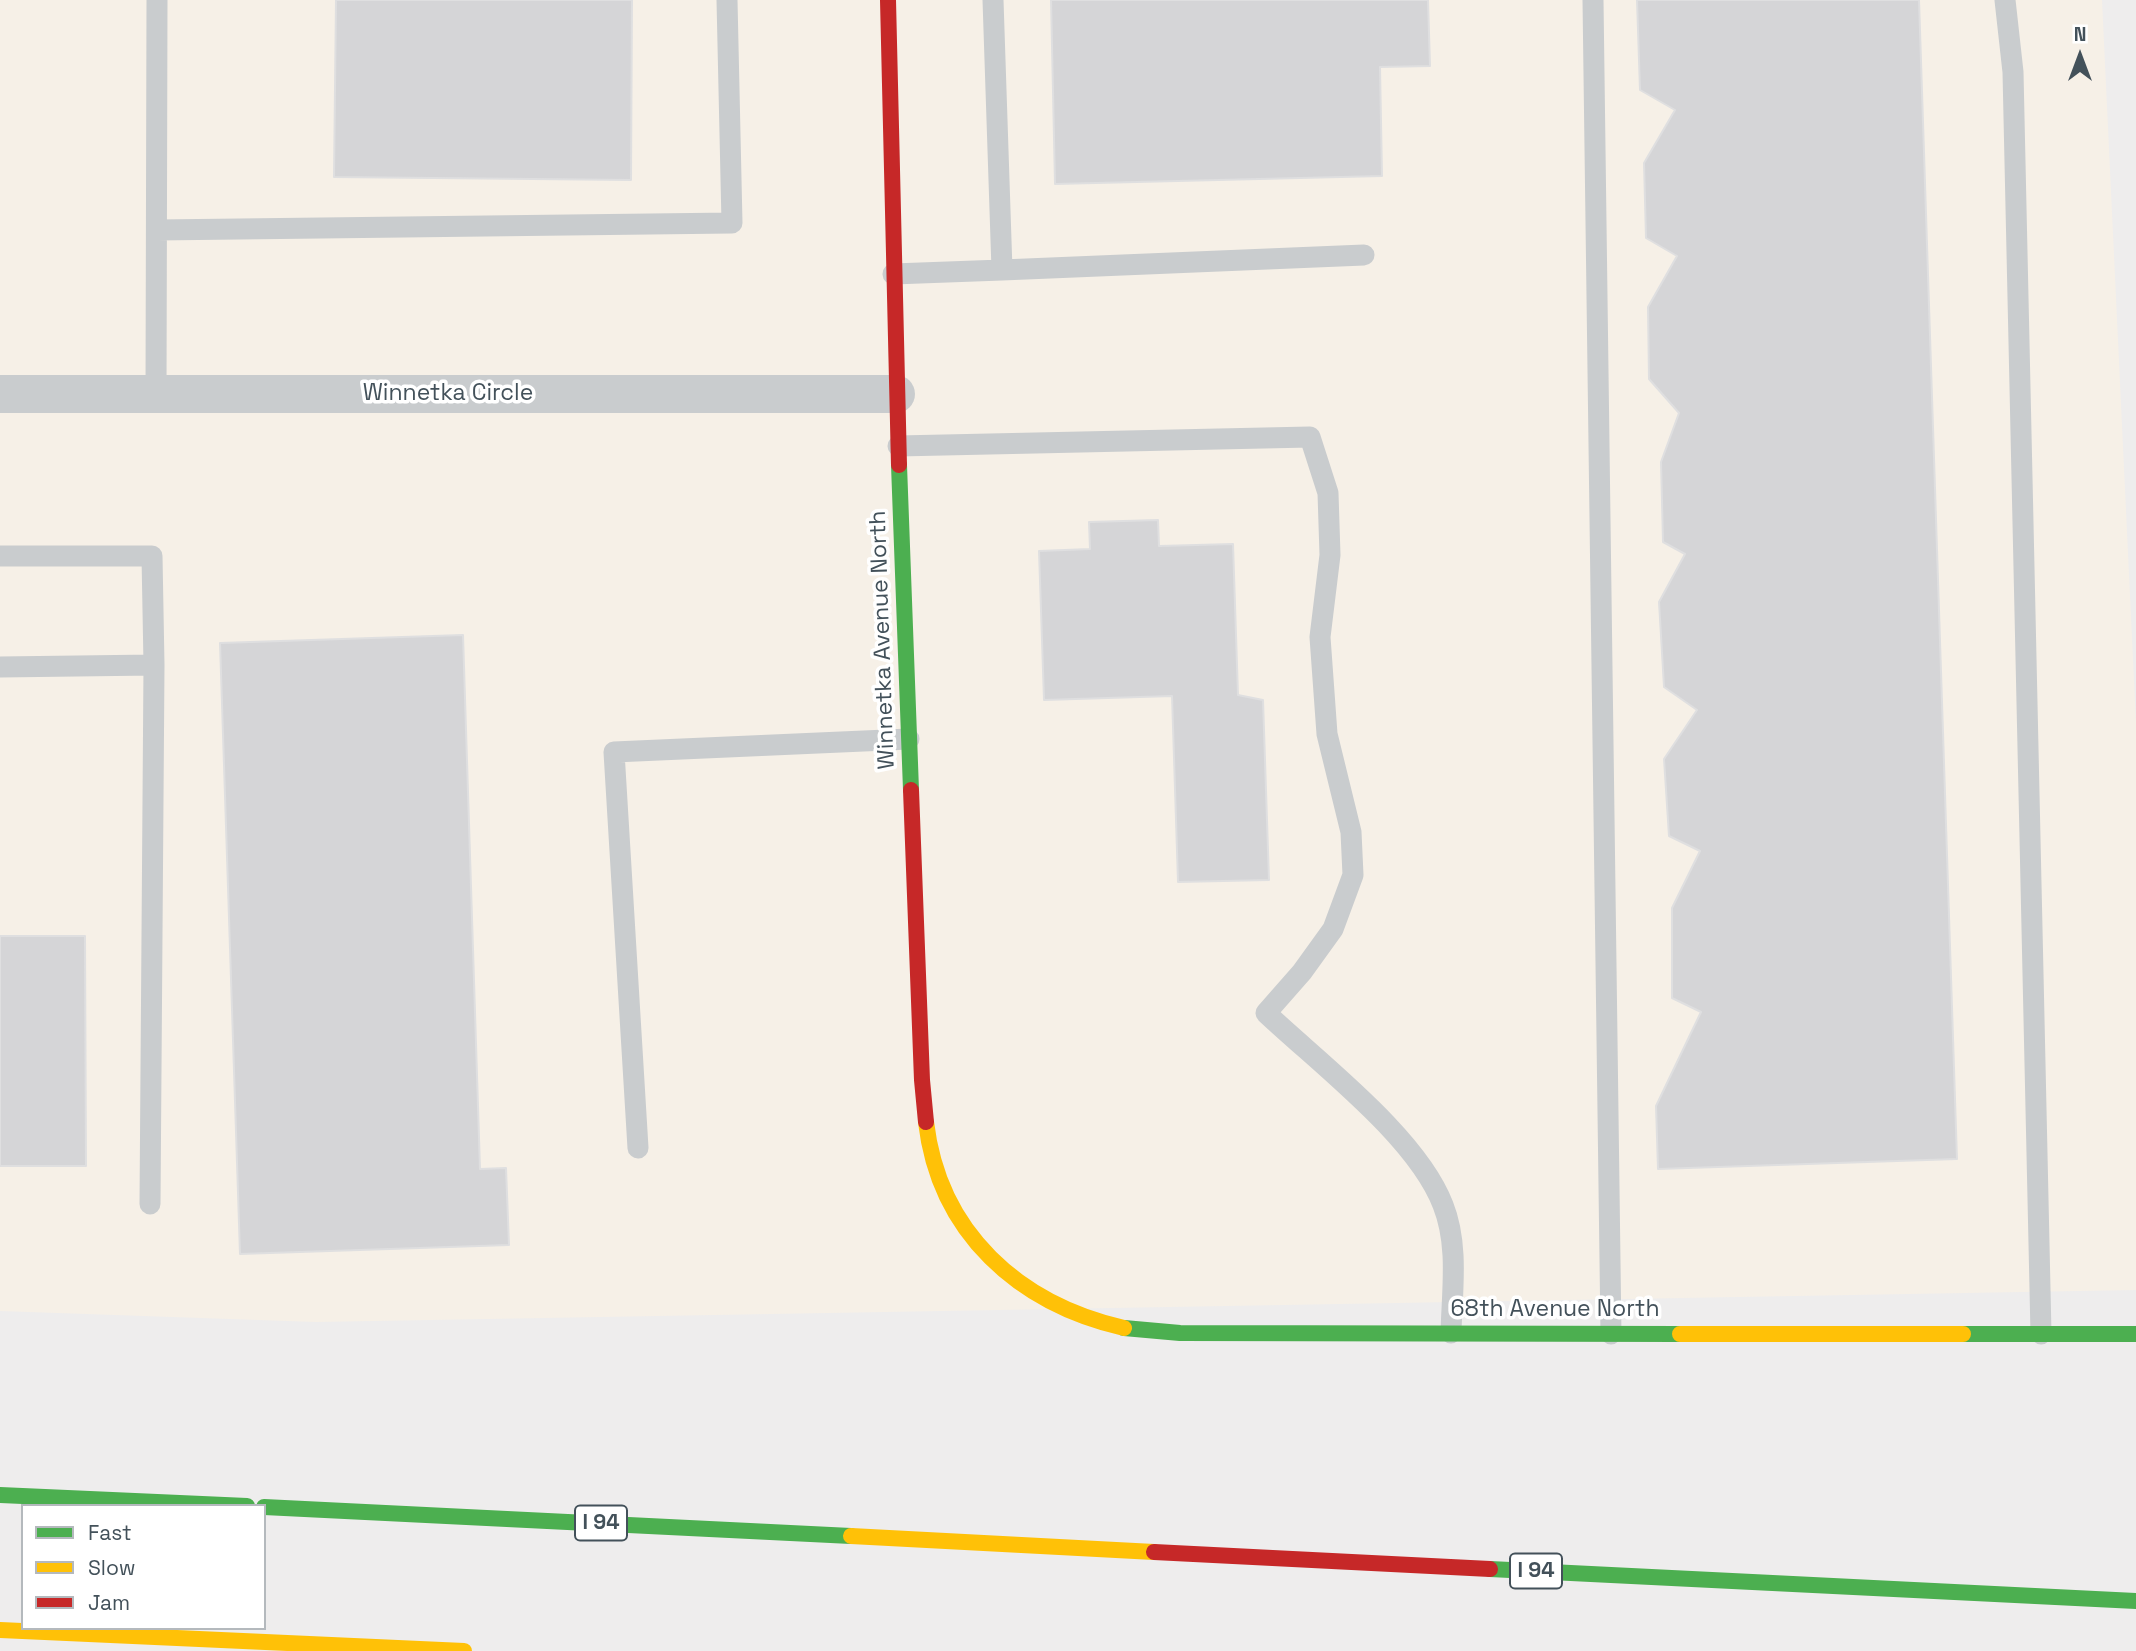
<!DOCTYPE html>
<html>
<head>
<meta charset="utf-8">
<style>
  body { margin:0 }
  #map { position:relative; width:2136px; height:1651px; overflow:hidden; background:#eeeded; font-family:"Space Grotesk",sans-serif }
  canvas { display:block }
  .legend { position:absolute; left:21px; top:1504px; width:245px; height:126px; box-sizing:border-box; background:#fff; border:2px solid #b4b9bd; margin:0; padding:9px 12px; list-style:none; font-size:21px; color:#43515a }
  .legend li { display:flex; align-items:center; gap:14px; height:35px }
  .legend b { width:35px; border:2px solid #b4b9bd }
  .north { position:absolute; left:2045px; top:21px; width:70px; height:70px; -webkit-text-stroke:5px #fff; paint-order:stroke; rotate:0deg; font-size:19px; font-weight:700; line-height:28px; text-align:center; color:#43515a }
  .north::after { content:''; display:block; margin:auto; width:24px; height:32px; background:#43515a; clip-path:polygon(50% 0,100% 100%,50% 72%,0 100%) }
</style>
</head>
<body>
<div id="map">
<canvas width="2136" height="1651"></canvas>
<ul class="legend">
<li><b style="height:9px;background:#4caf50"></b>Fast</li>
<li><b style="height:9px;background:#ffc107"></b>Slow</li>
<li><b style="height:9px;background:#c62828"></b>Jam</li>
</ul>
<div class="north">N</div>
</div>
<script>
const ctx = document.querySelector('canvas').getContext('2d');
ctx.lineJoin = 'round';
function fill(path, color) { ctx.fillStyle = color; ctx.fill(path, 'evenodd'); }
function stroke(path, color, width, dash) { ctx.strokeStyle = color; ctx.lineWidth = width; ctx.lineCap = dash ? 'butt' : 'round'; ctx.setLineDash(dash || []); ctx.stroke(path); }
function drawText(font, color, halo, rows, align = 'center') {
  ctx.font = font + ' "Space Grotesk",sans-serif'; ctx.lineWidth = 7; ctx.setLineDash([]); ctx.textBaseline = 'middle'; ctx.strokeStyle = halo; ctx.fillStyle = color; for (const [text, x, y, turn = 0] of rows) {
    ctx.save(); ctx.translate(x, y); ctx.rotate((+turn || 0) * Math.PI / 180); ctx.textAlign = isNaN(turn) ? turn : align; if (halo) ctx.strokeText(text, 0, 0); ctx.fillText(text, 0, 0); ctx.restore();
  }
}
fill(new Path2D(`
  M0,0h2102l34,723v567l-1820,32 -316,-11z`), '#f6f0e7');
const building = new Path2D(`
  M336,0h296l-1,180 -297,-3z
  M1051,0h377l2,66 -50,1 2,109 -327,8z
  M1637,0h282l38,1159 -299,10 -2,-63 45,-94 -29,-14v-90l28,-57 -31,-15 -5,-77 33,-49 -33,-23 -5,-85 26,-48 -22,-12 -2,-80 18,-49 -30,-34 -1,-72 29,-51 -31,-18 -2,-75 31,-53 -35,-20z
  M1158,520l1,26 74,-2 5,151 25,5 6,180 -91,2 -6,-186 -128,4 -5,-149 51,-2 -1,-27z
  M463,635l17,534 26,-1 3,77 -269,9 -20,-611z
  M0,936h85l1,230h-86z`);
fill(building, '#d5d5d7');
stroke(building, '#dfdfe0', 2);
stroke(new Path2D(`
  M1593,0l18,1334
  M2005,0l8,72 28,1262
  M157,230l575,-7 -5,-223
  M1002,270l362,-15
  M893,274l109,-4 -9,-270
  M156,394l1,-394
  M898,446l412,-9 18,56 2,62 -10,82 7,97 24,98 2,43 -20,54 -31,43 -36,41c54,51 151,124 177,192 16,40 9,86 8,128
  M0,556h152l2,109 -154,2
  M638,1148l-24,-396 295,-13
  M150,1204l4,-539`), '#c9ccce', 21);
stroke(new Path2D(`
  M0,394h896`), '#c9ccce', 38);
stroke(new Path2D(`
  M899,465l12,325
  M1124,1328l56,5 500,1
  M1963,1334h173
  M0,1495l247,11
  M264,1507l587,29
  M1490,1569l646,32`), '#4caf50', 16);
stroke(new Path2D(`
  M926,1122c13,111 93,182 198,206
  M1680,1334h283
  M851,1536l303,16
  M0,1630l464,21`), '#ffc107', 16);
stroke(new Path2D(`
  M888,0l11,465
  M911,790l11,290 4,42
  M1154,1552l336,17`), '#c62828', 16);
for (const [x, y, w] of [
  [601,1523,52],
  [1536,1571,52]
]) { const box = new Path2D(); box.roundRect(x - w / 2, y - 17.5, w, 35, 5); ctx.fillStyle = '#fff'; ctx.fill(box); stroke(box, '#43515a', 2); }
drawText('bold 21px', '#43515a', null, [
  ["I 94",601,1523],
  ["I 94",1536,1571]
]);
drawText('23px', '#43515a', '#fff', [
  ["Winnetka Circle",448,394],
  ["Winnetka Avenue North",883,640,-92],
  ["68th Avenue North",1555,1310]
]);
</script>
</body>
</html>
